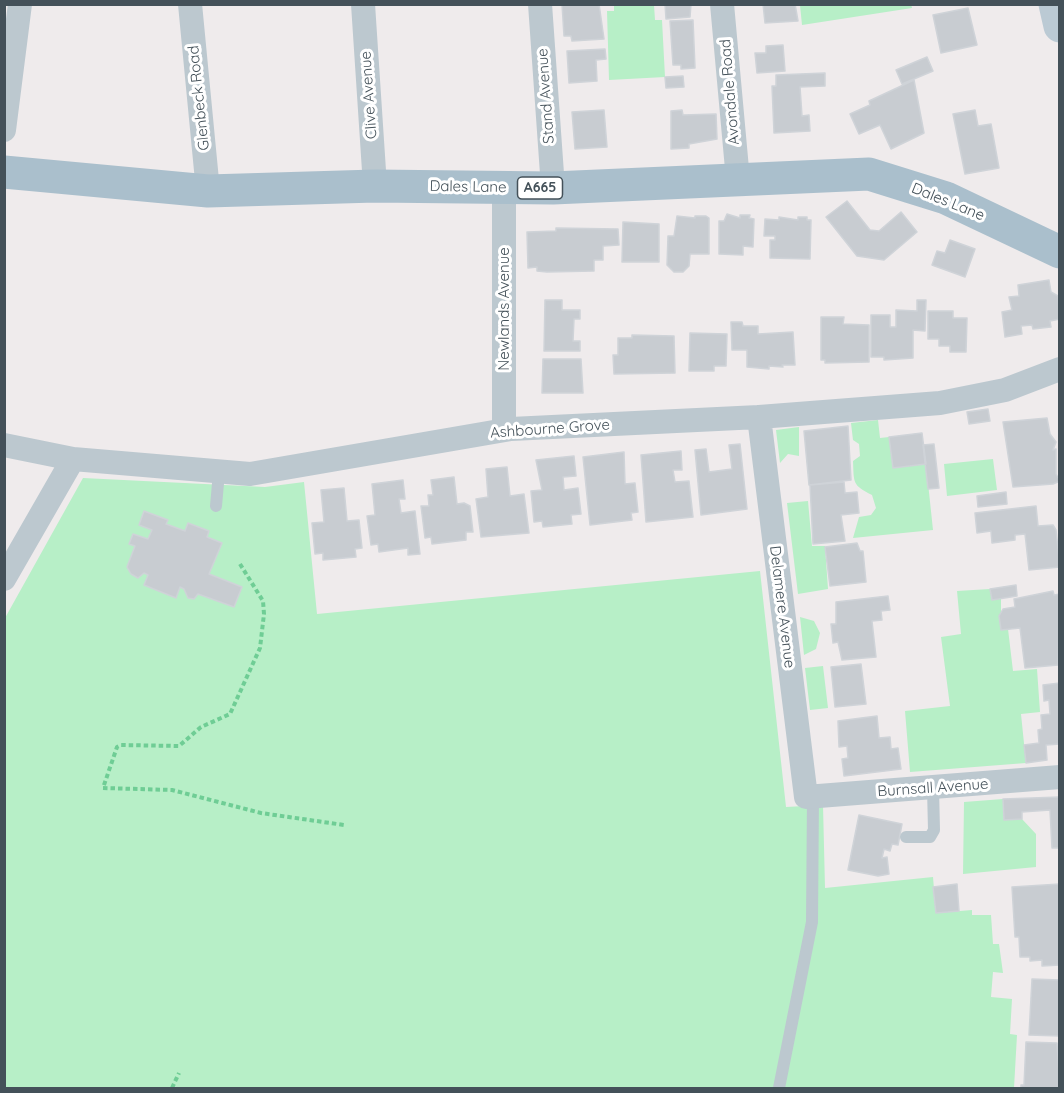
<!DOCTYPE html>
<html>
<head>
<meta charset="utf-8">
<style>
  body { margin:0 }
  #map { position:relative; width:1064px; height:1093px; overflow:hidden; background:#efebec; font-family:Quicksand,sans-serif }
  canvas { display:block }
  .frame { position:absolute; inset:0; border:6px solid #445159; pointer-events:none }
</style>
</head>
<body>
<div id="map">
<canvas width="1064" height="1093"></canvas>
<div class="frame"></div>
</div>
<script>
const ctx = document.querySelector('canvas').getContext('2d');
ctx.lineJoin = 'round';
function fill(path, color) { ctx.fillStyle = color; ctx.fill(path, 'evenodd'); }
function stroke(path, color, width, dash) { ctx.strokeStyle = color; ctx.lineWidth = width; ctx.lineCap = dash ? 'butt' : 'round'; ctx.setLineDash(dash || []); ctx.stroke(path); }
function drawText(font, color, halo, rows, align = 'center') {
  ctx.font = font + ' Quicksand,sans-serif'; ctx.lineWidth = 6; ctx.setLineDash([]); ctx.textBaseline = 'middle'; ctx.strokeStyle = halo; ctx.fillStyle = color; for (const [text, x, y, turn = 0] of rows) {
    ctx.save(); ctx.translate(x, y); ctx.rotate((+turn || 0) * Math.PI / 180); ctx.textAlign = isNaN(turn) ? turn : align; if (halo) ctx.strokeText(text, 0, 0); ctx.fillText(text, 0, 0); ctx.restore();
  }
}
fill(new Path2D(`
  M911,4l1,4 -110,17 -2,-20z
  M614,5h40l1,15h7l3,57 -56,3 -2,-69h7z
  M878,420l2,18 9,-1 4,31 33,-4 7,66 -80,8 6,-21 12,-2 5,-7 -4,-13c-20,-10 -18,-12 -19,-34l7,-5 -1,-12 -6,-4 -2,-17z
  M799,427v29l-11,-2 -8,9 -4,-33z
  M993,459l4,31 -50,6 -3,-32z
  M83,478l182,9 39,-5 13,132 443,-43 26,236 37,-2 2,83 108,-11 3,36 36,-3v5h19l2,29h6l4,29 -10,-1 -2,25 21,2 -2,35 7,1 -3,53h-1009v-470z
  M808,501l4,45h13l3,43 -30,5 -11,-91z
  M990,589l2,10 9,-1v32l7,-1 5,42 24,-2 3,43 -19,2 5,49 -116,9 -5,-61 45,-5 -9,-69 20,-3 -4,-43z
  M800,617l14,4 6,12 -4,16 -12,6z
  M823,666l5,42 -18,2 -5,-42z
  M1003,799l1,21 18,-1 14,15v33l-73,7 1,-72z`), '#b7efc7');
const building = new Path2D(`
  M562,4h37l5,35 -32,2 -1,-5h-7z
  M665,4h26l-1,13 -24,2z
  M763,4h32l3,17 -33,2z
  M968,8l9,37 -36,8 -8,-38z
  M693,20l2,48 -14,1v-4h-8l-3,-44z
  M783,45l2,26 -28,2 -2,-20h11v-7z
  M605,49l1,10 -10,1 1,21 -28,2 -2,-32z
  M927,57l6,14 -31,13 -6,-14z
  M825,73v13l-25,1 2,29 7,-1 1,16 -36,2 -2,-47h4v-11z
  M683,76l1,11 -18,1 -1,-11z
  M914,80l10,53 -33,16 -11,-24 -21,9 -9,-20 20,-9 -1,-4z
  M604,110l3,37 -32,2 -3,-37z
  M682,110l1,5 33,-1 1,25 -28,5v4l-18,1v-38z
  M975,110l3,16 13,-2 8,44 -34,6 -12,-60z
  M847,201l23,29 9,1 22,-19 16,20 -33,28 -27,-4 -31,-39z
  M727,214l13,4v-3h10l-1,3 5,1 -1,28 -10,-1v9l-24,-1v-33h5z
  M677,216l18,2v-2h11l3,2v36h-19l-1,12 -6,6h-9l-7,-7 1,-29h6z
  M779,217l19,3v-3h9v3h4l-1,39 -40,-1v-18h5v-4h-11l1,-17 14,1z
  M623,222l36,2v38h-37z
  M556,228l62,1 1,16 -16,1v14h-9v11l-47,1 -10,-1v-4l-9,1 -1,-36 29,-1z
  M950,240l25,9 -10,28 -33,-12 5,-14 8,2z
  M1049,280l2,12 7,4 2,23 -10,2 1,6 -18,2 -1,-4 -11,1 1,8 -17,3 -3,-25 10,-2 -3,-13 10,-1 -1,-11z
  M545,300h17v10h18v9h-6l-1,22h7v10h-36z
  M917,300h9l-1,31 -12,-1v28l-29,2v-3h-13v-42h19v12h6v-17l21,1z
  M928,311h25v7h14l-1,34h-16v-6h-11v-7h-11z
  M821,317h23l-1,7 26,1v37l-44,1v-3h-4z
  M731,322h11l1,4h15v8l35,-2 2,33h-13l1,2 -14,-1v3l-22,-2v-17h-15z
  M690,333l37,1 -1,32h-12v5h-25z
  M632,335l42,1 1,37 -61,1 -1,-19h5v-17h14z
  M543,359h38l2,34h-41z
  M988,409l2,12 -21,3 -2,-12z
  M1047,418l3,16 6,8 -3,8 3,-1v25l4,7 -7,3 -40,3 -10,-65z
  M848,426l3,54 -42,5 -5,-54z
  M922,433l4,31 -33,4 -4,-31z
  M740,444l7,65 -46,6 -6,-65 11,-1 3,23 23,-3 -3,-24z
  M934,444l5,44 -11,1 -5,-44z
  M681,451l1,19h-9l2,12 14,-1 4,36 -47,5 -5,-67z
  M624,452l1,32 10,-1 3,29 -7,1 1,7 -42,5 -7,-68z
  M574,456l2,20 -13,1 1,13 14,-2 3,26 -10,1 1,9 -29,3 -1,-6 -8,1 -3,-31 11,-1 -6,-30z
  M507,467l3,29 14,-2 5,39 -48,4 -5,-38 12,-2 -2,-28z
  M454,477l3,27 7,-1 6,3 3,26h-7v8l-34,4 -1,-7 -6,1 -4,-32h8l-1,-11h5l-2,-15z
  M403,480l2,19h-6l2,14 14,-2 5,43 -12,1v-7l-29,4 -1,-8 -7,1 -4,-29 8,-1 -3,-31z
  M844,482l1,11 12,-1 2,21 -18,2 4,26 -32,3 -3,-59z
  M344,488l3,33 12,-1 3,28 -7,1 1,8 -33,3v-7l-8,1 -3,-31 12,-1 -3,-32z
  M1006,492l1,12 -29,3 -1,-11z
  M1036,506l2,20 15,-1 3,5 4,37 -31,3 -4,-36 -10,1v5l-23,3 -1,-12 -14,2 -2,-20z
  M144,511l24,9 -2,4 19,7 3,-8 21,8 -2,6 15,6 -13,31 33,13 -8,20 -36,-13 -4,5 -6,-1 -4,-9 -4,-2 -4,11 -32,-13 4,-10 -4,-2 -6,5 -7,-4 -4,-7 8,-21 -6,-2 4,-10 15,5 4,-9 -13,-5z
  M857,543l3,8h3l3,31 -36,4 -5,-39z
  M1016,585l1,11 -25,4 -2,-11z
  M1053,591l1,4 6,-1 -2,71 -33,3 -5,-40 -19,2 -2,-14 4,-7 12,-2 -1,-8z
  M888,596l2,14 -9,1 1,9 -10,1 4,36 -34,3 -4,-18 -5,1 -2,-19h5v-22z
  M861,664l5,40 -31,3 -4,-40z
  M1060,683v61l-14,1 1,15 -21,3 -2,-18 15,-2 -1,-13 4,-1 -1,-14 9,-1 -1,-14 -5,1 -1,-16z
  M877,716l2,22 11,-1 1,12 7,-1 3,21 -57,7 -2,-17 6,-1 -1,-12 -8,1 -1,-26z
  M1060,797v51h-8l-2,-38 -28,2v7l-18,1 -1,-21z
  M859,815l43,9 -4,21 -6,-1 -2,7 -6,-2 -2,9 5,-1 2,17 -11,2 -30,-6z
  M957,884l2,27 -23,2 -3,-26z
  M1060,884v81l-18,1v-6l-12,1v-4h-10l-1,-20h-4l-3,-50z
  M1032,979l28,1v56l-31,-1z
  M1026,1042l31,1 3,45h-39v-3h3z`);
fill(building, '#c8ccd1');
stroke(building, '#cfd3d8', 1.5);
stroke(new Path2D(`
  M240,564l23,37 1,13 -4,34 -30,66 -29,13 -22,19 -58,-1 -4,2 -14,41 69,2 89,23 83,12
  M172,1088l7,-15`), '#6fcd95', 4, [4.5, 3]);
stroke(new Path2D(`
  M216,506l3,-34
  M906,837h24l4,-7 -1,-42
  M779,1088l33,-166 1,-126`), '#bcc8cf', 12);
stroke(new Path2D(`
  M190,4l18,187
  M363,4l12,182
  M540,4l13,184
  M722,4l16,176
  M4,130l16,-126
  M759,417l47,380 254,-20
  M504,430v-242
  M4,445l69,14 177,15 261,-45 248,-12 181,-14 65,-13 55,-21
  M4,579l69,-120`), '#bcc8cf', 24);
stroke(new Path2D(`
  M1055,4l5,22`), '#bbcad4', 33);
stroke(new Path2D(`
  M4,172l204,19 167,-5 178,2 316,-14 77,24 114,54`), '#aabfcc', 33);
for (const [x, y, w] of [
  [540,188,45]
]) { const box = new Path2D(); box.roundRect(x - w / 2, y - 11, w, 22, 4.5); ctx.fillStyle = '#fff'; ctx.fill(box); stroke(box, '#445159', 1.5); }
drawText('bold 14px', '#445159', null, [
  ["A665",540,188]
]);
drawText('15px', '#445159', '#fff', [
  ["Avondale Road",730,92,-95],
  ["Clive Avenue",369,95,-94],
  ["Stand Avenue",546,96,-94],
  ["Glenbeck Road",199,98,-96],
  ["Dales Lane",468,187,1],
  ["Dales Lane",948,202,22],
  ["Newlands Avenue",504,309,-90],
  ["Ashbourne Grove",550,429,-4],
  ["Delamere Avenue",782,607,83],
  ["Burnsall Avenue",933,788,-4]
]);
</script>
</body>
</html>
